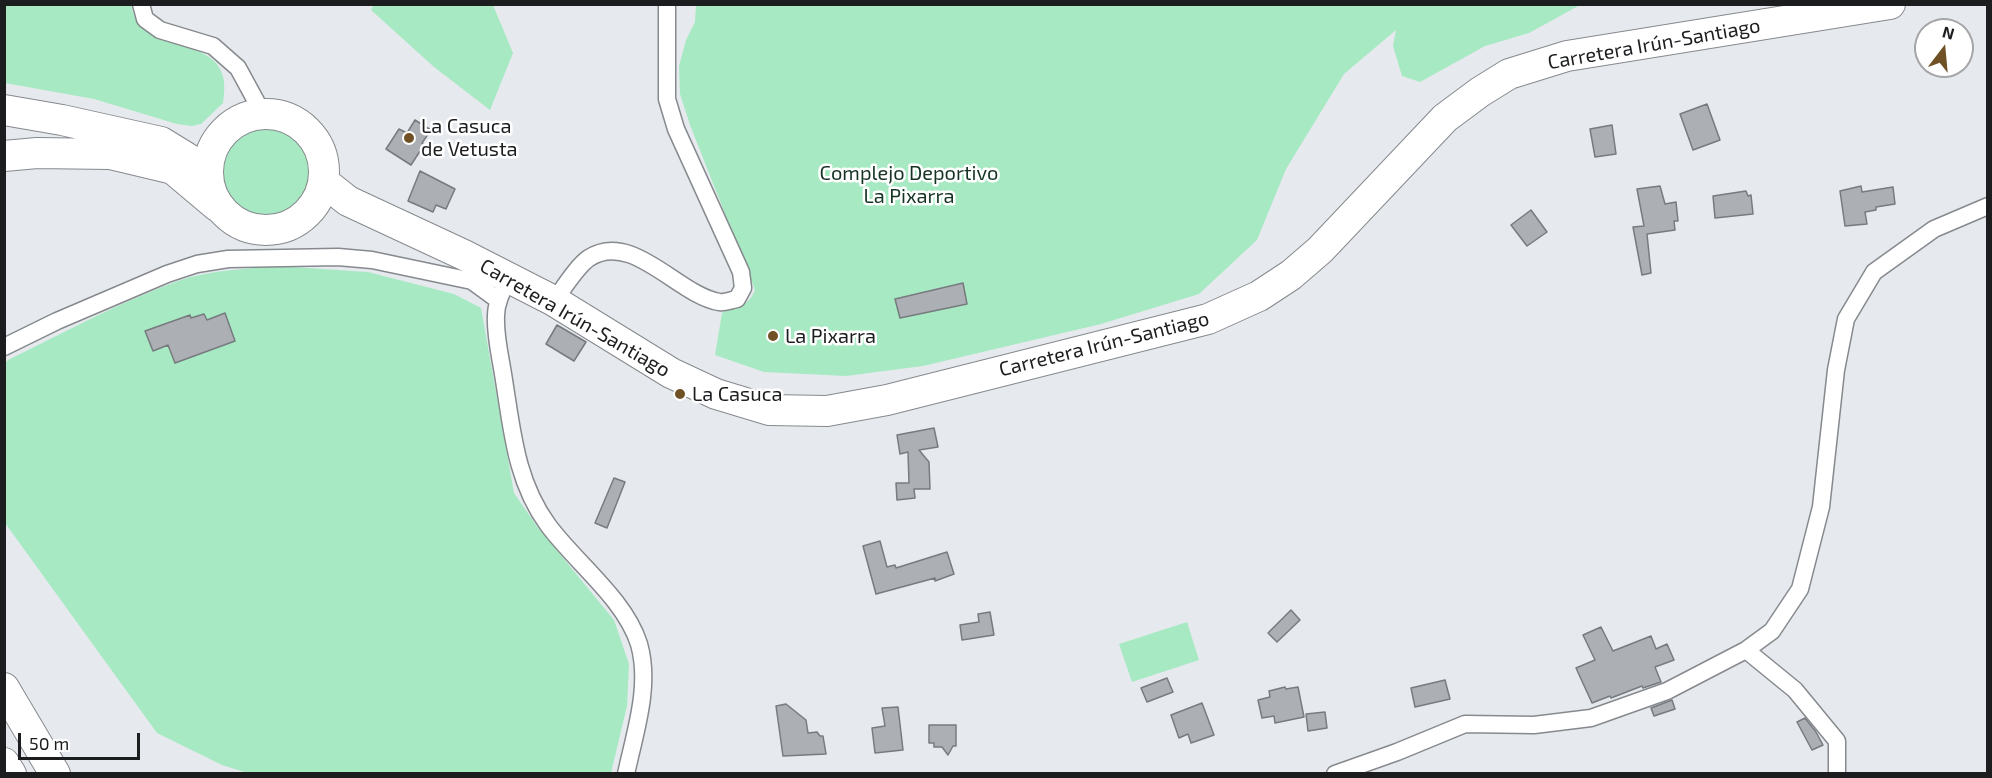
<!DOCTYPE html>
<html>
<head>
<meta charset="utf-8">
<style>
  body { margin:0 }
  #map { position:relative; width:1992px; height:778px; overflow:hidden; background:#e6eaee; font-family:"Exo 2",sans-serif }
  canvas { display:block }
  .frame { position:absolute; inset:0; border:6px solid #1c1d1f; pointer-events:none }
  .north { position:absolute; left:1914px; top:18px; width:60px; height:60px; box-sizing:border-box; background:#fff; border:2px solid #a4a5a5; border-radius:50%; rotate:16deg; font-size:16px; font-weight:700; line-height:24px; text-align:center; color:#1c1d1f }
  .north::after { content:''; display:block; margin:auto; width:21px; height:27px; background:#705126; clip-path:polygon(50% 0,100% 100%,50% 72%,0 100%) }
  .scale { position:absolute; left:18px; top:733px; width:122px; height:27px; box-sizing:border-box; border:3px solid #1c1d1f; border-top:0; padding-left:8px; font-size:18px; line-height:21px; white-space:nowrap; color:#1c1d1f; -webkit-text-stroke:4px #fff; paint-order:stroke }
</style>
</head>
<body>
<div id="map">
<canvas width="1992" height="778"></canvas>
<div class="frame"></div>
<div class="north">N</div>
<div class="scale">50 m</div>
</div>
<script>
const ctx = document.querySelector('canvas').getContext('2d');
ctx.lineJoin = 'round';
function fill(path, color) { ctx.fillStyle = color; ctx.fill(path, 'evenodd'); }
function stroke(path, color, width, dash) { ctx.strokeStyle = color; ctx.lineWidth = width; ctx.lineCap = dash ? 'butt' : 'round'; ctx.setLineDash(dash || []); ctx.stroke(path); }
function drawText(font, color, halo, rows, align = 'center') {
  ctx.font = font + ' "Exo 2",sans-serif'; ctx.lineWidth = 5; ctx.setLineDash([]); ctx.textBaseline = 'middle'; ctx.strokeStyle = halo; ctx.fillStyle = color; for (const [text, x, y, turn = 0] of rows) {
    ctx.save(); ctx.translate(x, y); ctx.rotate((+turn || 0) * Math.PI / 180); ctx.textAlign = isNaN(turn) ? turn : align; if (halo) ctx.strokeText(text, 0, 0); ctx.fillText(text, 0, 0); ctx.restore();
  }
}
fill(new Path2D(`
  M374,4l119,1 20,48 -23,57 -56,-43 -63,-57z
  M4,5h127c10,58 107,21 92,98l-22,21 -9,2 -15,-2 -83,-25 -89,-16z
  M696,5h884l-51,28 -44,13 -65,36 -18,-6 -9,-30 3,-16 -52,44 -58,95 -29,71 -58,54 -98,30 -178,42 -77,10 -82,-4 -49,-17 7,-42c15,-11 25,-3 33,-23l-65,-165 -10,-31 -1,-28 7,-26 9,-18z
  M217 172a47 47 0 1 1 94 0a47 47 0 1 1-94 0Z
  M278,266l90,6 86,22 27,14 33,185 22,32 78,95 15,44 -2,42 -16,67 -360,1 -29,-9 -65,-32 -152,-210 -1,-159 4,-4c55,-27 112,-58 170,-79 31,-11 68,-12 100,-15z
  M1187,622l12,38 -67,22 -13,-38z`), '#a7e9c2');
const building = new Path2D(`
  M1707,104l13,36 -27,10 -13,-36z
  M415,120l16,10 -9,13 2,2 -13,20 -25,-16 13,-20 8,4z
  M1612,125l4,29 -21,3 -5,-28z
  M420,171l35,18 -9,20 -10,-4 -3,7 -25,-11z
  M1660,186l5,18 11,-2 2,19h-4l1,9 -28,4 4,39 -9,2 -9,-48 11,-1 -7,-37z
  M1861,186l1,6 31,-5 2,17 -19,3v3l-11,2 2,12 -22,2 -5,-35z
  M1746,191l2,5 3,-1 2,19 -38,4 -2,-22z
  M1531,210l16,22 -20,14 -16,-21z
  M963,283l4,21 -67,14 -5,-19z
  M225,313l10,28 -60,22 -7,-18 -15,6 -8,-20 45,-16 1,3 13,-4 3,6z
  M557,325l29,17 -12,19 -28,-17z
  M934,428l4,19 -19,3 10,12 1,27h-16l1,9 -18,2 -1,-17h13l-1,-31 -8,2 -3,-19z
  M614,478l11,4 -18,46 -12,-5z
  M880,541l7,26 8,-2 1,3 51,-16 7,22 -19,7v-3l-59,16 -13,-48z
  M1291,610l9,10 -23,22 -9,-9z
  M990,612l4,23 -32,5 -2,-15 19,-3 -1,-8z
  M1601,627l12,24 38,-15 5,13 11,-5 7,16 -19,7 6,15 -18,6 -1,-2 -31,12 -1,-2 -18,7 -16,-35 19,-8 -12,-25z
  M1167,678l6,14 -26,10 -6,-14z
  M1445,680l5,19 -35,8 -4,-19z
  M1285,687l1,2 12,-2 6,30 -29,6 -1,-7 -12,2 -4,-18 12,-3 -1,-6z
  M1672,700l3,9 -21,7 -3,-8z
  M1202,703l12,32 -23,8 -3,-9 -9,4 -8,-23z
  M786,704l20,16 2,13 9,-1 3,4h3l3,18 -43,2 -7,-50z
  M898,707l5,43 -28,3 -3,-25 13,-2 -3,-18z
  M1325,712l2,16 -19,3 -2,-17z
  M1805,718l11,14 7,13 -11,5 -15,-28z
  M929,725h27v21h-3l-5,9 -6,-8h-8v-4h-5z`);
fill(building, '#acb0b4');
stroke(building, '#777a7e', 1.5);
const street = new Path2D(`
  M141,4l4,15 15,11 53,16 25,22 25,46
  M509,278c-6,12 -13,24 -13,38 -1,19 4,39 7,58 9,54 12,106 45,151 27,37 77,74 91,119 12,42 -4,88 -13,130
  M554,301c9,-12 23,-35 35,-43 43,-28 89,37 130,44 5,1 12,-2 18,-3l6,-11 -2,-16 -65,-143 -9,-30v-95
  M4,347l53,-26 110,-47 30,-10 31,-5 110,-2 34,3 100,21 26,19
  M1746,650l49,40 42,51v33
  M1335,774l62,-22 68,-28 69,1 57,-7 76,-27 79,-41 26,-19 28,-42 21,-82 15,-137 10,-51 28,-47 60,-43 54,-23`);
const highway = new Path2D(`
  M4,110l58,10 99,22 26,16 14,13
  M208 172a58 58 0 1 1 116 0a58 58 0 1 1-116 0Z
  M4,156l33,-3 73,1 63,15 44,37
  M324,182l24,19 116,54 90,46 117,72 45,21 53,16 58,1 60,-11 321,-81 51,-23 32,-21 29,-25 125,-132 35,-26 29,-18 58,-18 323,-52
  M4,688l51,86
  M4,763l7,11`);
stroke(street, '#86898d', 19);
stroke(highway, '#86898d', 32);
stroke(street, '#fff', 16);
stroke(highway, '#fff', 30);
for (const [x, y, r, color] of [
  [409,138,6,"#705126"],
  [773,336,6,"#705126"],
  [680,394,6,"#705126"]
]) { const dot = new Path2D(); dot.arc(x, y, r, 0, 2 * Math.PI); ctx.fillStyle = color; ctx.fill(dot); stroke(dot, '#fff', 2); }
drawText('20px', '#1c1d1f', '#fff', [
  ["Carretera Irún-Santiago",1654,44,-10],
  ["Carretera Irún-Santiago",575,318,30],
  ["Carretera Irún-Santiago",1104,344,-14]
]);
drawText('20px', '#1c1d1f', '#fff', [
  ["La Casuca",421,126],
  ["de Vetusta",421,149],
  ["La Pixarra",785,336],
  ["La Casuca",692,394]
], 'left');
drawText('20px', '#153423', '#fff', [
  ["Complejo Deportivo",909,173],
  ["La Pixarra",909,196]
]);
</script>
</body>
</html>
